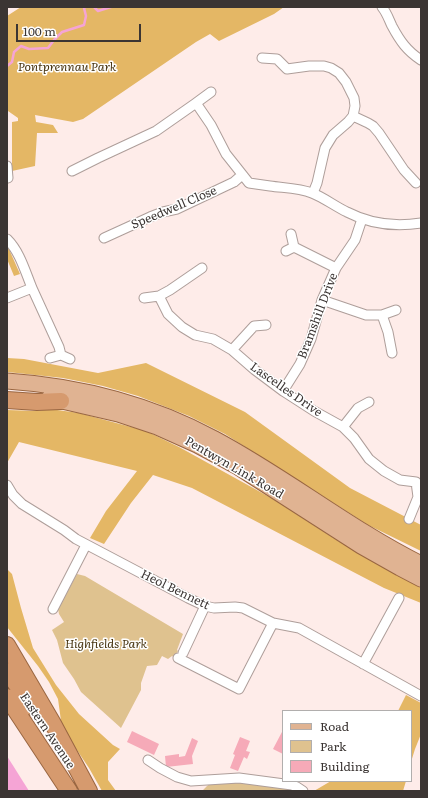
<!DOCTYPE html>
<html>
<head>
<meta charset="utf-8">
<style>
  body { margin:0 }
  #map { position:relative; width:428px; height:798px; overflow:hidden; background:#feece9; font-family:Literata,serif }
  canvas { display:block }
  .frame { position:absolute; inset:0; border:8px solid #3b3533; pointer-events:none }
  .legend { position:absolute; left:282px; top:710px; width:130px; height:72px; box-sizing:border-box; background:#fff; border:1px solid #b1aead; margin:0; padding:5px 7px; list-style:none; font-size:12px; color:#3b3533 }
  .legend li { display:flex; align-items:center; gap:8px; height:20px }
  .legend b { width:20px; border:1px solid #b1aead }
  .scale { position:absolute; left:16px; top:24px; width:125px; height:18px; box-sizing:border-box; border:2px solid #3b3533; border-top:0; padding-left:5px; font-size:12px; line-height:14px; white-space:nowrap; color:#3b3533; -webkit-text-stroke:3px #fff; paint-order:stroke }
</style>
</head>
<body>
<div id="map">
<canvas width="428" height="798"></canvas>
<div class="frame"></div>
<ul class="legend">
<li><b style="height:5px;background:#e0b392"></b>Road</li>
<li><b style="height:11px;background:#dfc28f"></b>Park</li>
<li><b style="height:11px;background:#f6aab8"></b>Building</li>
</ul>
<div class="scale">100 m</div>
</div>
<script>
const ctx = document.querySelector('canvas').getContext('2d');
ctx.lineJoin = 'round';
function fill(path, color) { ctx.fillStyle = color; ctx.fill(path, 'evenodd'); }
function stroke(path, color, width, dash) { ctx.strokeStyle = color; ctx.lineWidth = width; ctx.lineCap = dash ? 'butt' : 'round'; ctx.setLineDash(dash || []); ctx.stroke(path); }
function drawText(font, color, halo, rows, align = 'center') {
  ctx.font = font + ' Literata,serif'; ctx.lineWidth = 3; ctx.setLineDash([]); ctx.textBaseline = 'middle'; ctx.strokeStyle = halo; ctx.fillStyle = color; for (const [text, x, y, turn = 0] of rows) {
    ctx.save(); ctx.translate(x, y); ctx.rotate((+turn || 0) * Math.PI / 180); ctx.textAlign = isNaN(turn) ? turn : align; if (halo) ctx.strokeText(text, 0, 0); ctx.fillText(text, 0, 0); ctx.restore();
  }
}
fill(new Path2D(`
  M77,574l8,2 98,58 -6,16 1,1 -4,6 -2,-1 -4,3 -6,-3 -5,9 -10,1 -6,17v7l-20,38 -40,-36 -7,-13 -11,-16 -6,-23 -5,-10 12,-8 -5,-8 -1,-5z
  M214,781h23l55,8 6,2h-96l5,-5z`), '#dfc28f');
fill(new Path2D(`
  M21,7h263l-10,7 -55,27 -9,-7 -14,8 -113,77 -10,3 -38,-7 1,7 17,3 5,8h-21l-2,33 -23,5v-49l6,-1v-3l-10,-7 -1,1v-96z
  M7,246l1,1 12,27 -6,2 -7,-17z
  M7,358l17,1 74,14 48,-10 99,49 105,76 71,37v26l-53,-26 -143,-91 -36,-18 -51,-20 -35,-10 -40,-8 -46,-5 -10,-1z
  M50,409l29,4 67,18 33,16 94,52 62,40 56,33 30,15v16l-37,-15 -192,-100 -39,-13 -22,28 -27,41 -14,-6 16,-27 31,-40 -118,-29 -12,21v-53l29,1z
  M7,569l5,5 9,34 12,40 23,37 23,29 34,31 7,4 -12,13v18l8,11h-14l-13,-23 -27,-40 -4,-29 -9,-17 -11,-16 -31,-39z
  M406,695l15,8v31l-6,15 -4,13v-51h-13z
  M331,781h75l-3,10h-89z`), '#e4b765');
fill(new Path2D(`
  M7,756l22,35h-22z`), '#f5a4d5');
stroke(new Path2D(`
  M94,7l4,4 13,-4
  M7,66l5,-4 2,-10 7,-6 8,3 19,-1 6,-8 8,-8 22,-7 2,-9 -2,-8 2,-1`), '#f5a4d5', 2.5);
fill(new Path2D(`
  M283,730v24l-10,-5z
  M132,731l27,13 -5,11 -27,-13z
  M240,737l10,4 -4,10 4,1 -3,7 -3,-2 -6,14 -8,-3 5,-13 -2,-1z
  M192,738l6,3 -6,15 1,8 -27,3 -1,-11 14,-2v3l6,-1z`), '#f6aab8');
const minor = new Path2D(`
  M382,7c5,6 7,13 10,19 8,15 15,25 29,34
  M262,58l15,1 10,10 22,-3h15l7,2 8,5 7,9 8,16 1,8 -2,10 -5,6 -15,13 -8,13 -8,35 -4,10
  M196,103l15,-11
  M353,116l15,7 5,3 6,7 25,37 12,13
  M7,166l1,12
  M72,171l26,-13 58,-27 40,-28 15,22 15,29 23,29c7,1 14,2 21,3 14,2 29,2 42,7 11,4 24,14 35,19 23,12 49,15 74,11
  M104,238l46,-21 13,-5 14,-3 57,-27 8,-7
  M7,239c13,13 18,32 25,49 9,20 18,39 27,59l2,8 9,4
  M294,247l42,21
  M286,251l8,-4 -3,-13
  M159,296l9,18 14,13 13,8 18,4 19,11 23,20 28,21 31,20 29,16 11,11 15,21 15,12 16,9 16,2 2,15 -9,22
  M7,298l25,-10
  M144,298l15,-2 11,-6 32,-22
  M322,300l44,15h16l14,-5
  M382,315l6,17 4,21
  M232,350l22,-24 12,-1
  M50,358l11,-3
  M283,391l17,-27 11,-25 11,-39 14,-32 19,-28 7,-21
  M343,427l15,-19 11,-6
  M7,485l6,10 9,9 42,26 12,9 112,59 17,8 9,2 21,-1 8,1 30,15 26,5 122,68
  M53,609l33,-64
  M183,653l22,-47
  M178,658l61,31 34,-66
  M363,664l36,-66
  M148,760l12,8 17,9 14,4 48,-3 53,7 5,2 6,4`);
const primary = new Path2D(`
  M7,381c73,5 143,23 208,58 71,38 134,89 206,125
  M49,398l69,16 39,13 40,18 41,22 123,79 39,22 21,11`);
const trunk = new Path2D(`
  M7,400l30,2 24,-1
  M7,645l45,77 37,69
  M7,671l25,36
  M7,697l62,94`);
stroke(minor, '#ae9e9a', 11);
stroke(primary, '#996641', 17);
stroke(trunk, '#996641', 18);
stroke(minor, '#fff', 9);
stroke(primary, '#e0b392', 15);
stroke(trunk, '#d69a6e', 16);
drawText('italic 12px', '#483511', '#fff', [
  ["Pontprennau Park",67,67],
  ["Highfields Park",106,644]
]);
drawText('12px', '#3b3533', '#fff', [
  ["Speedwell Close",174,208,-23],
  ["Bramshill Drive",318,316,-69],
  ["Lascelles Drive",286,390,35],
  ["Pentwyn Link Road",234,468,30],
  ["Heol Bennett",175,590,26],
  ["Eastern Avenue",47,731,56]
]);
</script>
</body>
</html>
